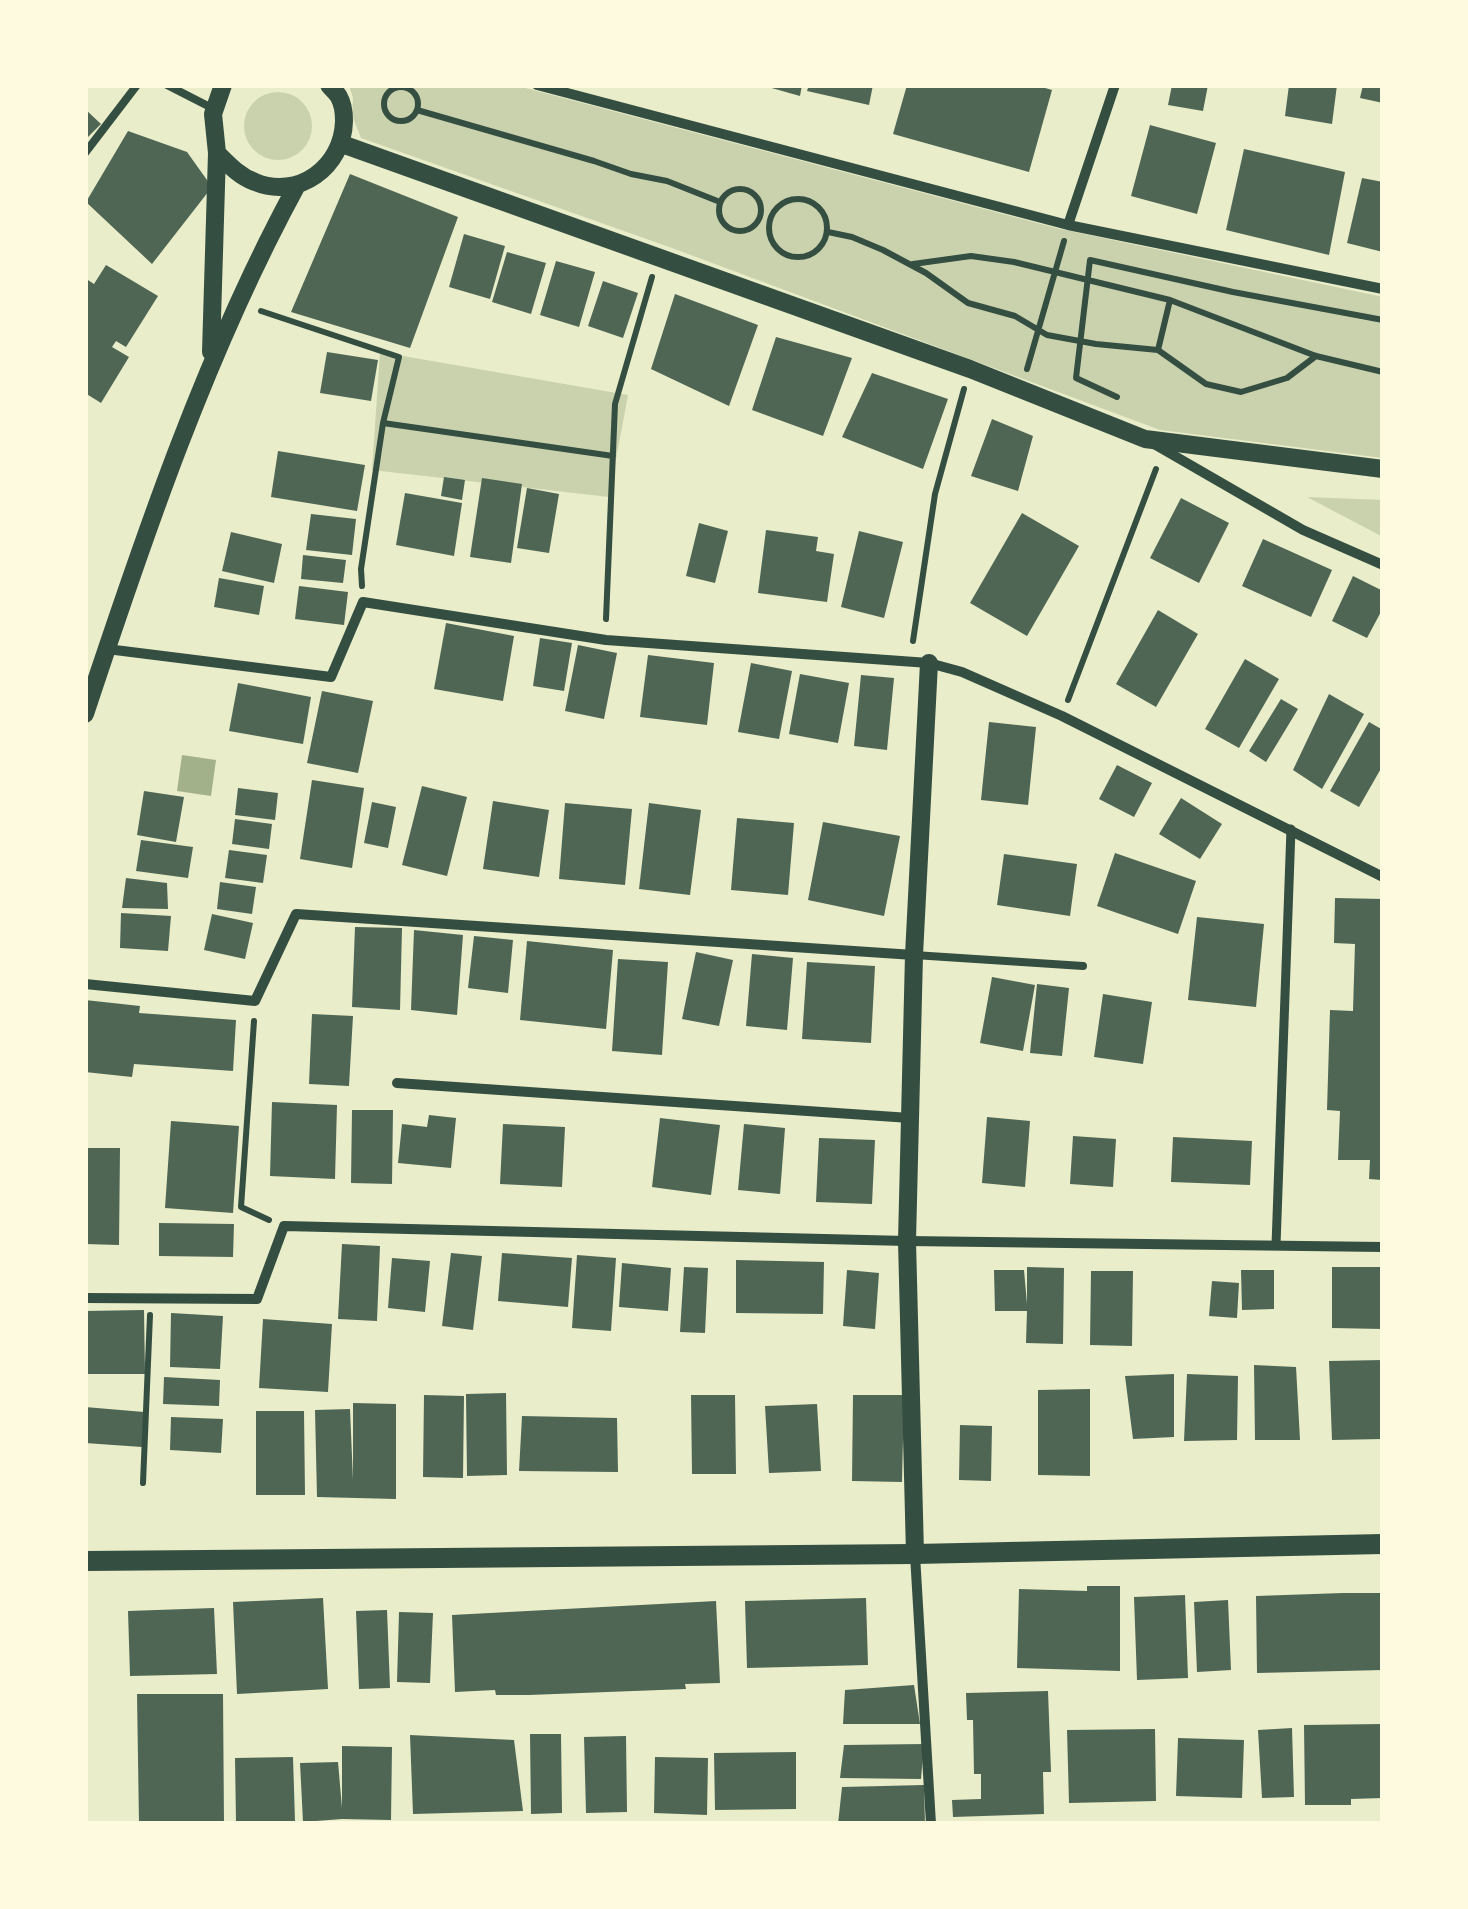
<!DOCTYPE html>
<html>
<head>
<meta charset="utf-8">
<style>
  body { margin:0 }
  #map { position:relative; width:1468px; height:1909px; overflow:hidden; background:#e9edc9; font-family:Rubik,sans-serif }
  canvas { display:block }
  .frame { position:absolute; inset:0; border:88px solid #fefae0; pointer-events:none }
</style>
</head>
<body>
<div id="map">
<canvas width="1468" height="1909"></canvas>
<div class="frame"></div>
</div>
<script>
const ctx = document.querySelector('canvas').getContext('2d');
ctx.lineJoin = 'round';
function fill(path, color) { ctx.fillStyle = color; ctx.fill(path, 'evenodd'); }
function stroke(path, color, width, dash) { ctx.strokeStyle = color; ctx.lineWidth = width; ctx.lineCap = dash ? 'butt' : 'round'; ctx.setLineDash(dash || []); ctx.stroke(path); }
fill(new Path2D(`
  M349,85h165l542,143 327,69v161l-223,-28 -488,-182 -311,-110 -9,-23 1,-17z
  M244 126a34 34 0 1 1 68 0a34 34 0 1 1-68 0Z
  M380,352l248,43 -19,102 -237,-27z
  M1307,497l76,3v37z`), '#cad2ad');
fill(new Path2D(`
  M182,755l34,5 -5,36 -34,-5z`), '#a3b18a');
fill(new Path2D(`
  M761,85h41l-2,11z
  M809,85h64l-4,20 -62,-14z
  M907,85h128l17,5 -23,82 -136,-38z
  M1172,85h36l-5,26 -35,-6z
  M1289,85h48l-5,39 -47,-8z
  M1363,85h20v18l-23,-5z
  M85,109l16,15 -16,16z
  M1150,125l66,18 -19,71 -66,-18z
  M128,131l59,21 25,35 -60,77 -66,-62z
  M1244,149l101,23 -16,83 -103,-25z
  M350,174l108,43 -48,131 -119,-36z
  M1362,178l21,4v70l-36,-9z
  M464,234l41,12 -15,53 -41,-12z
  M507,252l39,11 -15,51 -39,-12z
  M556,261l39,11 -16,55 -39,-12z
  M106,265l52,31 -32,51 -10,-6 -4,6 17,10 -28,46 -16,-10v-115l9,6z
  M603,281l35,12 -15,45 -35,-12z
  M675,294l83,31 -29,81 -78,-37z
  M776,337l76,21 -29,78 -71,-26z
  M327,352l51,8 -7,41 -51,-8z
  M872,373l76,26 -25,70 -81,-32z
  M992,419l41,17 -15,55 -47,-15z
  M278,451l87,14 -8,46 -86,-14z
  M444,477l21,3 -3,20 -21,-4z
  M482,478l40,6 -11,79 -41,-6z
  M527,488l32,6 -10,59 -32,-5z
  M405,493l57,10 -8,53 -58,-11z
  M1181,498l48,25 -30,60 -49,-25z
  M1022,513l57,33 -52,90 -57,-33z
  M311,514l45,5 -4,36 -46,-5z
  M699,523l29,8 -13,52 -29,-7z
  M766,530l52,7 -2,14 18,3 -7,48 -69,-9z
  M859,531l44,11 -19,76 -43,-11z
  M231,532l51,12 -8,39 -52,-12z
  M1263,539l69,31 -21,47 -69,-31z
  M303,555l43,5 -3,23 -42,-4z
  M1353,576l30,15v17l-16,30 -35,-17z
  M219,578l45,8 -5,29 -45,-8z
  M299,586l49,6 -4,33 -49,-6z
  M1158,610l40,24 -42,73 -40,-23z
  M446,623l68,13 -11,65 -69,-12z
  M540,638l32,5 -8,48 -31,-5z
  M578,645l39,8 -13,66 -39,-8z
  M648,655l66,8 -7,62 -67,-8z
  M1245,659l34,20 -40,69 -34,-19z
  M751,663l41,8 -13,68 -41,-7z
  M800,674l49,9 -11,60 -49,-9z
  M861,675l33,3 -7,72 -33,-4z
  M238,683l73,14 -8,47 -74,-13z
  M322,691l51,10 -15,72 -51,-10z
  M1329,694l35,20 -42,75 -29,-19z
  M1281,699l17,10 -32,53 -17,-11z
  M989,722l47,5 -8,78 -47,-5z
  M1369,722l14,8v35l-24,42 -29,-16z
  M1117,765l35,18 -18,34 -35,-18z
  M312,780l52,8 -12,80 -52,-9z
  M422,786l45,11 -20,79 -45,-11z
  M238,788l40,5 -3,27 -40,-5z
  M144,791l40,6 -8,45 -39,-7z
  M1181,798l41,26 -22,35 -41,-25z
  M493,801l56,9 -10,67 -56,-8z
  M372,802l24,5 -8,41 -24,-5z
  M565,803l67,6 -7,76 -66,-6z
  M649,803l52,7 -11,85 -51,-6z
  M737,818l57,5 -6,72 -57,-5z
  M235,819l37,5 -3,25 -37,-5z
  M823,822l77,14 -16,80 -76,-16z
  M141,840l52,7 -5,31 -52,-7z
  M229,850l38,5 -4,28 -38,-5z
  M1115,853l81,28 -18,53 -81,-28z
  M1004,854l73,10 -7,52 -73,-11z
  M126,878l41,5 1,26 -46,-1z
  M220,882l36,5 -4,27 -35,-5z
  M1335,898l48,1v281l-14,-1 1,-19h-32l2,-49 -13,-1 3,-100 23,1 2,-67 -21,-1z
  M121,913l50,3 -3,35 -48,-3z
  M212,914l41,9 -8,36 -41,-9z
  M1197,917l67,7 -8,83 -68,-7z
  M355,927l47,1 -2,82 -48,-3z
  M414,930l49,5 -6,80 -46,-5z
  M474,936l39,4 -5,53 -40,-5z
  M527,941l86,9 -7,79 -86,-9z
  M696,952l37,8 -14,66 -37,-7z
  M752,954l41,4 -6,72 -41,-4z
  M618,959l50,3 -6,93 -50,-4z
  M807,962l68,4 -4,77 -69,-4z
  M992,977l43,8 -12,66 -43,-8z
  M1037,984l32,4 -7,68 -32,-3z
  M1103,994l49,8 -9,62 -49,-7z
  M85,1000l55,6 -1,7 97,7 -3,51 -99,-7 -2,13 -47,-5z
  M312,1014l41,2 -4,70 -40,-2z
  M272,1102l65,3 -2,74 -65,-3z
  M352,1110h41l-1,74 -41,-1z
  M429,1115l27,3 -5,50 -53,-5 4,-39 25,3z
  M987,1117l43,4 -5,66 -43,-4z
  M660,1118l60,7 -9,70 -59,-8z
  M171,1121l68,5 -6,87 -68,-5z
  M503,1124l62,3 -3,60 -62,-3z
  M744,1124l41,4 -5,66 -42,-4z
  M1073,1136l43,3 -3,48 -43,-3z
  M1173,1137l79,4 -2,44 -79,-3z
  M819,1138l56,2 -3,64 -56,-2z
  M85,1148h35l-1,97 -34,-1z
  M159,1223l75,1 -1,33 -74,-1z
  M342,1244l38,2 -3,75 -39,-2z
  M451,1253l31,3 -9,74 -31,-4z
  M502,1253l70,5 -4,49 -70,-6z
  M577,1255l39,3 -5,73 -39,-3z
  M392,1258l38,3 -5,51 -37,-4z
  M736,1260l88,2 -1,52 -87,-1z
  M622,1263l49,5 -3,43 -49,-4z
  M684,1267l24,1 -3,65 -25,-1z
  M1027,1267l37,1 -1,76 -37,-1 1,-32h-32l-1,-41h30l3,34z
  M1332,1267h51v62l-51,-1z
  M847,1270l32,3 -4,56 -32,-3z
  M1241,1270h33v39l-32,1z
  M1091,1271h42l-1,75 -42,-1z
  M1212,1281l27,2 -2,35 -28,-2z
  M144,1310l1,64h-60v-63z
  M171,1313l52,3 -3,53 -50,-2z
  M263,1319l69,5 -4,68 -69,-4z
  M1383,1360v79l-51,1 -3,-79z
  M1254,1365l42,2 4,73h-45z
  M1174,1374v63l-41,2 -8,-63z
  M1187,1374l51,2 -1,64 -53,1z
  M164,1377l56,3 -1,26 -56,-2z
  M1090,1389v87l-52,-1v-85z
  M506,1393l1,82 -40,1 -1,-82z
  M424,1395l40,1 -1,82 -40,-1z
  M691,1395h44l1,79h-44z
  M853,1395h51l-2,87 -50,-1z
  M353,1403l43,1v95l-79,-2 -2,-87 35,-1 3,71z
  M817,1404l4,67 -52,2 -4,-67z
  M85,1407l59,5 -2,35 -57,-4z
  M256,1411h48l1,84h-49z
  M522,1416l95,2 1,54 -99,-1z
  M171,1417l52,2 -2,34 -51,-3z
  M960,1425l32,1 -1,55 -32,-1z
  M1087,1586h33v85l-103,-3 2,-79 68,2z
  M1343,1593h40v77l-126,3 -1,-77z
  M1185,1595l3,83 -51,2 -3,-83z
  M323,1598l5,91 -91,5 -4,-92z
  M866,1598l2,67 -121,3 -2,-67z
  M1228,1600l3,70 -34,2 -3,-70z
  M716,1601l4,82 -35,1 1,5 -157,6h-33l-1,-5 -40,2 -3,-77z
  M214,1608l3,66 -87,2 -2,-65z
  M387,1610l3,78 -31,1 -3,-78z
  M399,1612l34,1 -3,70 -33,-1z
  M914,1685l6,39h-77l2,-34z
  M1048,1691l3,81h-8l1,42 -91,3 -1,-17 29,-1v-25h-7l-1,-54h-6l-1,-27z
  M137,1694h86l1,130h-85z
  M1383,1724v74l-32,1v6h-46l-1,-80z
  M1292,1728l2,69 -32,1 -4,-68z
  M1155,1729l1,72 -87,2 -2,-73z
  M530,1734h31l1,79 -31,1z
  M410,1735l104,5 9,71 -110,3z
  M626,1736l1,76 -41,1 -2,-76z
  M1178,1738l66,2 -2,58 -66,-2z
  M924,1744l-3,35 -81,-1 4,-33z
  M342,1746l50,1 -1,73 -49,-1 -39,3 -3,-59 38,-1 4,46z
  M796,1752v57l-81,1 -1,-57z
  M293,1757l2,64 -59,1 -1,-64z
  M655,1757l53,1 -1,57 -53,-2z
  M924,1785l1,39h-87l4,-37z`), '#4f6655');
stroke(new Path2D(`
  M384 104a17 17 0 1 1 34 0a17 17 0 1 1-34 0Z
  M417,110l177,51 37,13 36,7 53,21
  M719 210a21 21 0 1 1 42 0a21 21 0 1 1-42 0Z
  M769 228a29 29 0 1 1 58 0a29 29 0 1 1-58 0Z
  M828,232l24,5 31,13 43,23 42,30 47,13 32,19 49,9 62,6 48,34 35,8 46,-14 29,-22
  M913,264l58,-8 43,6 156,38 -12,50
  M1170,300l146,56 67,16
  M261,311l138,46 -16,66 -22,146 1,17
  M1027,369l37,-128
  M1117,397l-41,-19 14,-118 143,32 150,28
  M383,423l230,33
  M606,619l9,-215 37,-127
  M913,641l22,-147 29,-105
  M1068,700l88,-231
  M254,1021l-13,186 28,13
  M143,1483l7,-168`), '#344e41', 6);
stroke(new Path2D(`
  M167,85l45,23
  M85,153l52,-68
  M914,955l169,11`), '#344e41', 8);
stroke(new Path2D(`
  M1276,1245l15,-416`), '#344e41', 9);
stroke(new Path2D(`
  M537,85l531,140 315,64
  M1068,225l47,-140
  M1154,444l149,86 80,35
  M107,649l224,28 32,-75 243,38 323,23 33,9 100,44 321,161
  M85,984l170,17 41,-87 618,41
  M397,1083l513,35
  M85,1298l172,1 27,-73 623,15 476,6
  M915,1555l16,269`), '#344e41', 10);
stroke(new Path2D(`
  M342,144l628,225 175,70 238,30
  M217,153c11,11 22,23 38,29 43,18 88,-15 89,-61 0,-8 -1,-17 -5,-24 -2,-4 -7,-8 -10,-12
  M211,352l6,-199 -4,-39 10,-29
  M85,714c59,-178 122,-364 212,-529
  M915,1554l-8,-313 7,-286 15,-292`), '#344e41', 18);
stroke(new Path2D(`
  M85,1561l830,-7 468,-10`), '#344e41', 20);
</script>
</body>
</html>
